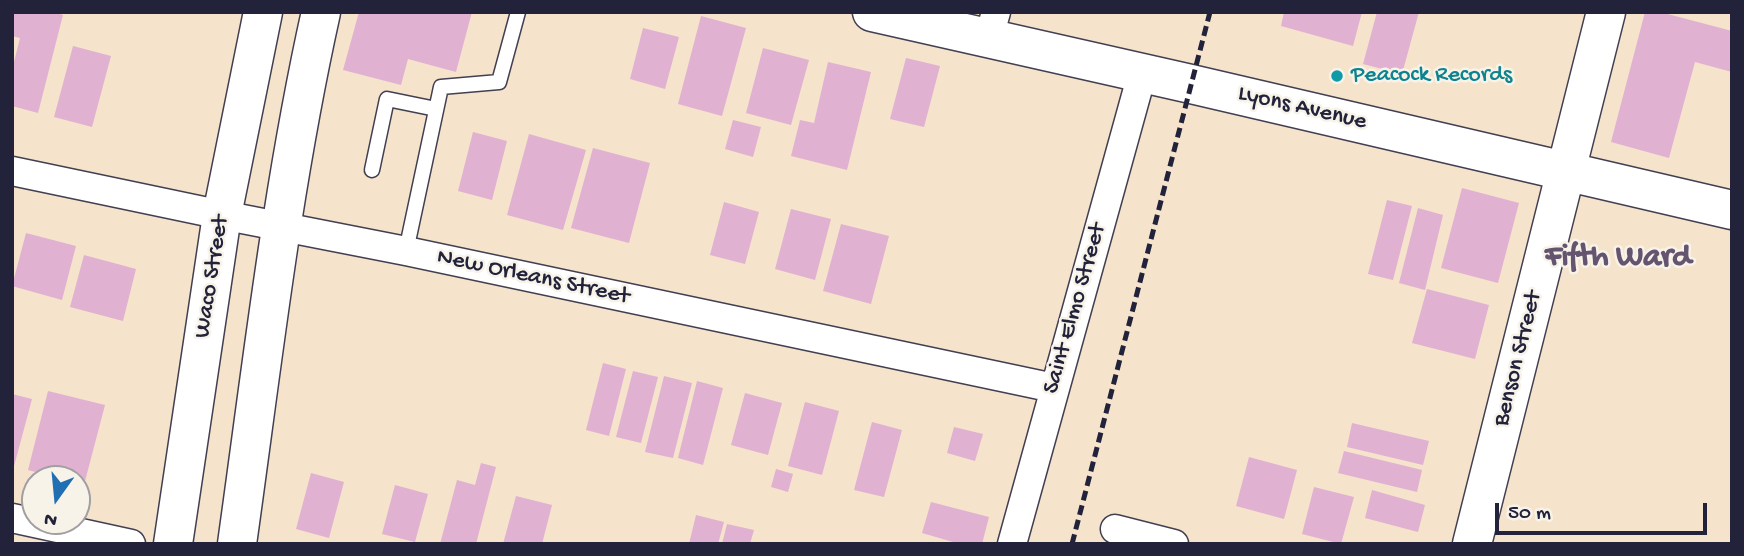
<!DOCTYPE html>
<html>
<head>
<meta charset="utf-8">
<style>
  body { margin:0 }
  #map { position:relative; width:1744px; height:556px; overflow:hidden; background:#f5e3cc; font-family:"Gochi Hand",sans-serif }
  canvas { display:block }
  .frame { position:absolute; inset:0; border:14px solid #22223b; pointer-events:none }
  .north { position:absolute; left:21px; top:465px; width:70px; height:70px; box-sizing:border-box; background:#f7f3e8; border:2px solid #a29fa3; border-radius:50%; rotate:195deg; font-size:19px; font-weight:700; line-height:28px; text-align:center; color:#22223b }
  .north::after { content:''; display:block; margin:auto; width:24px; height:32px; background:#1f6fb2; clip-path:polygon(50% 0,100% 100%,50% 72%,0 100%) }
  .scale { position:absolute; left:1495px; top:503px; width:212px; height:32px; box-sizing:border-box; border:4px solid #22223b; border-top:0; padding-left:9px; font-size:21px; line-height:24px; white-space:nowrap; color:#22223b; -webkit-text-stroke:5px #f7f3e8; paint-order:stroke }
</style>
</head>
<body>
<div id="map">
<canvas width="1744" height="556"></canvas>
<div class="frame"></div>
<div class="north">N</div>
<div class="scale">50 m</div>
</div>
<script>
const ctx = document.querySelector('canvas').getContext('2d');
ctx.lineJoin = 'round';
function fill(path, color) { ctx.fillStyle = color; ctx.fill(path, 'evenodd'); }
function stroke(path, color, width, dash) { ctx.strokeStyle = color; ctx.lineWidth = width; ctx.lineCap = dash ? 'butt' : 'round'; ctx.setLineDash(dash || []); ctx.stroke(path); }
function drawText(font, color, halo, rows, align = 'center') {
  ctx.font = font + ' "Gochi Hand",sans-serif'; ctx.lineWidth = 5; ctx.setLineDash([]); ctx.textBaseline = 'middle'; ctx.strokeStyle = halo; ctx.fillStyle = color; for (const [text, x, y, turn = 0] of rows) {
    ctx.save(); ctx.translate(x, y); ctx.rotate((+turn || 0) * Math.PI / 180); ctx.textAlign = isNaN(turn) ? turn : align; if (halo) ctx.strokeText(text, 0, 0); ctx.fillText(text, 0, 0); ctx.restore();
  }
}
fill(new Path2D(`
  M13,12h41l9,3 -25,98 -26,-7v-36l8,-32 -8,-2z
  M359,12h113l-16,60 -48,-13 -7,26 -58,-15z
  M1284,12h78l-9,34 -72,-20z
  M1377,12h42l-17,62 -39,-10z
  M1645,12h15l72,19v41l-37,-10 -26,96 -58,-16z
  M701,16l45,12 -24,88 -44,-12z
  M643,28l36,9 -14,52 -35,-10z
  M73,46l38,10 -19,71 -38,-10z
  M763,48l46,12 -18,65 -45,-12z
  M906,58l34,8 -16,61 -34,-8z
  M828,62l43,10 -24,98 -56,-14 9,-36 14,3z
  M733,120l28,7 -8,30 -28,-8z
  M473,132l34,9 -15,59 -34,-9z
  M529,134l57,16 -23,80 -56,-15z
  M593,148l57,15 -21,80 -58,-15z
  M1462,188l57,15 -21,80 -57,-15z
  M1387,200l25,6 -19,74 -25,-6z
  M724,202l35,10 -14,52 -35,-9z
  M1418,208l25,7 -18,75 -26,-7z
  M791,209l40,10 -16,61 -40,-11z
  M841,224l48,12 -18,68 -48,-13z
  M26,233l50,13 -14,54 -50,-14z
  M84,255l52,14 -13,52 -53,-14z
  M1427,289l62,16 -14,54 -63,-16z
  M603,363l23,6 -17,67 -23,-6z
  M633,371l25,6 -17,66 -25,-6z
  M664,376l28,7 -19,75 -28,-6z
  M697,381l26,7 -20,77 -25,-7z
  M48,391l57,14 -21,80 -7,-2v-4h-16l-33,-9z
  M745,393l37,10 -14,52 -37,-10z
  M12,394l20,5 -19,71h-1z
  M805,402l34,9 -17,64 -34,-9z
  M872,422l30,8 -18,67 -30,-7z
  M1352,423l77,18 -6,24 -76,-18z
  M954,427l29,7 -8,27 -28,-8z
  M1344,451l78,19 -5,22 -79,-19z
  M1249,457l48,13 -13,49 -48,-13z
  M481,463l15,4 -20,77h-36l17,-64 18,5z
  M776,469l17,5 -5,18 -17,-5z
  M311,473l33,9 -15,56 -33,-9z
  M395,485l33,9 -13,48 -33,-8z
  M1314,487l40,10 -13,47 -39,-10z
  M1372,490l53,15 -7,27 -53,-14z
  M516,496l36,9 -10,39h-39z
  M931,502l58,15 -7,27h-22l-38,-11z
  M696,515l28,7 -6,22h-29z
  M727,524l27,6 -4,14h-28z`), '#e1b1d2');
const lane = new Path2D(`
  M372,170l15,-71 49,10
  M406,251l35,-164 58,-5 19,-70`);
const street = new Path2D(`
  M989,37l7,-25
  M12,171l210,44 184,36 648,137
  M12,518l119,26
  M1115,529l59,15
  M1012,544l130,-470`);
const secondary = new Path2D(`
  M872,12l319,72 541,126
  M173,544l49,-329 41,-203
  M237,544c25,-178 45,-357 84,-532
  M1472,544l134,-532`);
stroke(lane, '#423f51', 17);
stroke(street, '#423f51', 31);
stroke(secondary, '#423f51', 41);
stroke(lane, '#fff', 14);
stroke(street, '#fff', 28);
stroke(secondary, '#fff', 38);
stroke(new Path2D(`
  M1072,544l138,-532`), '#22223b', 5, [10, 5]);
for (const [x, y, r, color] of [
  [1337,76,7,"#0f9aa8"]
]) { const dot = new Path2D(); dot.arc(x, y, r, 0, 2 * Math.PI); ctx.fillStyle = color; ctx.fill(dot); stroke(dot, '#f7f3e8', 2.5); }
drawText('24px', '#0d838f', '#f7f3e8', [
  ["Peacock Records",1351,76]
], 'left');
drawText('24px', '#22223b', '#f7f3e8', [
  ["Lyons Avenue",1302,109,13],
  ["Waco Street",213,277,-81],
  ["New Orleans Street",533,278,12],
  ["Saint Elmo Street",1076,309,-74],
  ["Benson Street",1519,359,-76]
]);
drawText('bold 32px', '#655470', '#f7f3e8', [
  ["Fifth Ward",1618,259]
]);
</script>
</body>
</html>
